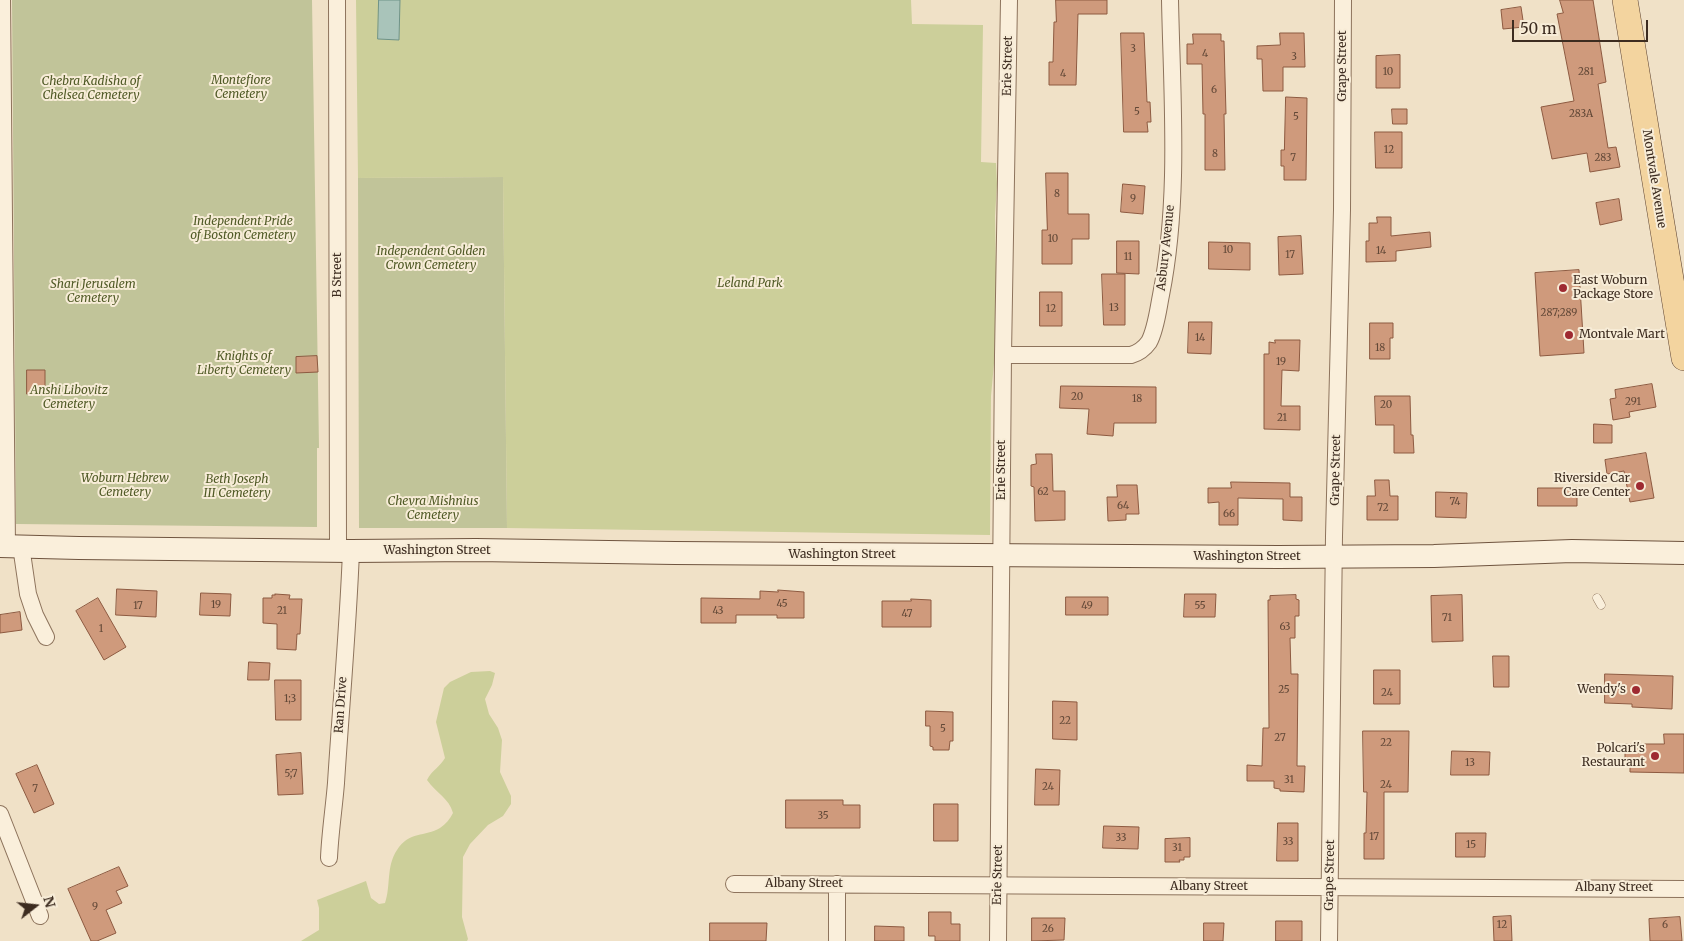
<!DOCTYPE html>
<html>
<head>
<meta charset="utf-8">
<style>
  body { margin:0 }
  #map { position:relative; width:1684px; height:941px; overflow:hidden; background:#f0e1c7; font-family:Merriweather,serif }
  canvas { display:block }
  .north { position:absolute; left:10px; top:881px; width:50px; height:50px; -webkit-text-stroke:4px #f7ecd7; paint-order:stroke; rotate:74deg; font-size:14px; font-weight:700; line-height:20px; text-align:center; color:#3d2c20 }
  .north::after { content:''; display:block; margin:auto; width:18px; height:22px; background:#3d2c20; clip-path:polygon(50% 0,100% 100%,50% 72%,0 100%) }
  .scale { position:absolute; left:1512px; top:20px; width:136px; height:22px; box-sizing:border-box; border:2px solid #3d2c20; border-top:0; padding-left:6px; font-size:15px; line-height:18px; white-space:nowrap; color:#3d2c20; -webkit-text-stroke:4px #f7ecd7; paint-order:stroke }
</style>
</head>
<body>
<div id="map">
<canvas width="1684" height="941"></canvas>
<div class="north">N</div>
<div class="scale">50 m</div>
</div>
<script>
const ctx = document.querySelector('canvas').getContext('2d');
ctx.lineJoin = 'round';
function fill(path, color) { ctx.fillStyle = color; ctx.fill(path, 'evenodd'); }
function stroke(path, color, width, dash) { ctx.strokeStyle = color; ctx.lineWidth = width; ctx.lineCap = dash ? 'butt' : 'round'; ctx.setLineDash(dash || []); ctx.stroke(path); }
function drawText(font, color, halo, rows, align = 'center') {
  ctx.font = font + ' Merriweather,serif'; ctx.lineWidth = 4; ctx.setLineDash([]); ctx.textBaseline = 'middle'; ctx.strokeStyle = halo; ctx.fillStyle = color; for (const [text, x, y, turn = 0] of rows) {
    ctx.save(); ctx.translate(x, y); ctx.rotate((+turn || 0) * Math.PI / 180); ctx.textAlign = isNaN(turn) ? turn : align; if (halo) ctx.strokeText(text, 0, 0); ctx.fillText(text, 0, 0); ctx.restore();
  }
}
fill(new Path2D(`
  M356,0h555l1,24 71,1 -2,137 15,1 1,21 -2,32 2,115 -6,65 -1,139 -483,-7 -4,-351 -145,1z
  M490,671l5,2 -3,12 -7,14 4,15 9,14 4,12 -2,32 11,24v8l-8,12 -15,9 -18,19 -7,13 -1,60 6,22 -1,2h-166l18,-11v-22l-2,-8 49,-19 5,17 8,6 6,-1c6,-17 1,-37 12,-53 12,-19 28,-13 43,-22 6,-4 10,-9 13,-15 -4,-15 -17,-20 -26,-33 5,-10 13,-13 18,-22l-9,-36 8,-34 6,-6 21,-10z`), '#cccf9a');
fill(new Path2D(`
  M12,0h300l7,448h-2v79l-301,-3z
  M503,177l4,351h-148l-1,-350z`), '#c1c499');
const water = new Path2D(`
  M379,0h21l-1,40 -21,-1z`);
fill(water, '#a9c4ba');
stroke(water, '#6f9388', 1);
const building = new Path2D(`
  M1056,0h51v14h-29l-2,71h-27v-23h4l1,-40h2z
  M1560,0h33l13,82 -8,2 10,64 8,-1 4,20 -30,5 -3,-19 -35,6 -11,-52 33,-6 -17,-87 6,-1z
  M1521,7l3,20 -21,2 -2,-19z
  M1121,33h23l3,69h3l1,20h-4l1,10h-24z
  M1280,33h24l1,34h-22v24h-20l-1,-32h-5v-13l23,-1z
  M1193,34h28v7h3l2,73h-2l1,56h-20v-56h-2l-1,-50h-15v-20h6z
  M1400,55v33h-24v-32z
  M1286,97l21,1 -1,82h-22v-14h-3v-16h3z
  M1392,109h15v15h-14z
  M1375,132h27v36h-26z
  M1046,173h22v41h21v25h-17v25h-30v-34h5z
  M1123,184l22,2 -2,28 -22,-2z
  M1619,199l3,21 -22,5 -4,-22z
  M1377,217h14v19l39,-4 1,15 -35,4v10l-30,1v-21h3v-18h8z
  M1301,236l2,38 -24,1 -1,-38z
  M1117,241h22v33l-22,-1z
  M1209,242l41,1v27l-41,-1z
  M1579,270l5,83 -44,3 -5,-83z
  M1102,274h23v51h-21z
  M1040,292h22v34h-22z
  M1189,322h23l-1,32 -23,-1z
  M1370,323h23v15h-3v21h-20z
  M1275,340h25l-1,31 -17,-1 -1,36h19v24l-36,-1v-75h5v-12l6,1z
  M317,356l1,16 -22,1v-16z
  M27,370h18v23l-18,1z
  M1652,384l4,23 -27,5 1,5 -17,3 -3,-21 6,-1 -1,-8z
  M1061,386l95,1v36h-42l-1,13 -26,-2 2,-25 -29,-1z
  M1375,396h35l1,39h2l1,18h-20v-28h-18z
  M1594,424l18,1v18h-18z
  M1646,453l8,45 -24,4 -6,-31 -17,3 -2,-14z
  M1036,454h16l1,37h12v29l-30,1 -1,-34 -3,-1v-21l5,-1z
  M1375,480h14l1,16h8v24h-31v-24h8z
  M1231,482l59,1v14h12v24l-19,-1v-21l-45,-1v27h-19v-23l-11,1v-15h23z
  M1117,485h20l2,29h-13v6l-18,1 -1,-24h10z
  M1538,488h39v18h-39z
  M1436,492l31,1 -1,25 -30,-1z
  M117,589l40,2 -1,26 -40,-2z
  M778,590l26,2v26h-27v-3h-41v8h-35v-25l59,1v-8l18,1z
  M201,593l30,1 -1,22 -30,-1z
  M275,594l15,1 -1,4h13l-2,35h-3l-1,16 -19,-1v-25l-14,-1v-25h9v-3h3z
  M1185,594h31l-1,23h-31z
  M1296,595v4l3,1v16h-4v22h-5l1,36h7l-1,92h8l-1,26 -24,-1v-2l-6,-1v-7h-27v-16l15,1 1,-38h6l-1,-128h2v-4z
  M1462,595l1,46 -31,1 -1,-46z
  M1066,597h42v18h-42z
  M98,598l28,49 -22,13 -28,-49z
  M911,599l20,1v27h-49v-26h29z
  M20,612l2,18 -22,3v-18z
  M1493,656h16v31h-15z
  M249,662l21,1 -1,17h-21z
  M1374,670h26v34h-26z
  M1605,674l68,2 -1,33 -40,-2v-3l-27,-1z
  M275,680h26v40h-25z
  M1053,701l24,1v38l-24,-1z
  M926,711l27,1v29h-3l-1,9h-16v-3l-3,-1v-20h-4z
  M1363,731h46l-1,61h-24v67h-20v-26h2l1,-41h-3z
  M1664,734h20v39l-54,-1v-6l-5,-1v-21h39z
  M1452,751l38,1 -1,23h-38z
  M301,753l2,41 -25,1 -2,-40z
  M37,765l17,39 -20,9 -18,-39z
  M1036,769l24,1 -1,35h-24z
  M786,800h57v5h17v23h-74z
  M934,804h24v37h-24z
  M1278,823h20v38h-21z
  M1104,826l35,1 -1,22 -35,-1z
  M1456,833h30l-1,24h-29z
  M1190,838v19h-6v3h-5l1,2h-15v-23z
  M119,867l9,19 -12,5 6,12 -16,7 10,23 -19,8h-6l-23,-52z
  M929,912h22v12h9v17h-25v-5h-6z
  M1511,916l1,25h-18l-1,-24z
  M1680,917l2,24h-32l-1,-22z
  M1032,918h33l-1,22 -32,1z
  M1276,921h26v20h-26z
  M710,923h57l-1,18h-56z
  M1204,923h20l-1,18h-19z
  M875,926l29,1v14h-29z`);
fill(building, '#cf9a7c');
stroke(building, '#8d5a41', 1);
const lane = new Path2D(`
  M1597,598l4,7`);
const street = new Path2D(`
  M2,0l5,546
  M337,0l1,550
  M1003,355h128c7,-2 13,-6 18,-13 7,-13 9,-32 12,-47 19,-96 11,-197 9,-295
  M21,546l7,48 7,21 11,22
  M0,814l40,102
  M329,858c1,-25 5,-50 7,-75 5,-78 12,-155 15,-232
  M734,884l950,5
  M837,941v-57
  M998,941l5,-586 6,-355
  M1329,941l5,-405 8,-326 1,-210`);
const secondary = new Path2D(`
  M0,546l79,2 272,3 125,-1 199,3 603,4 156,-1 138,-5 112,2`);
const primary = new Path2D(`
  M1625,0l59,358`);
stroke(lane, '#8d735c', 9);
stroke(street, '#8d735c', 18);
stroke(secondary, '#6f543f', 24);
stroke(primary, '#5b4130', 26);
stroke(lane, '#faefdb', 8);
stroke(street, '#faefdb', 16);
stroke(secondary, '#faefdb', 22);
stroke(primary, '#f3d49f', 25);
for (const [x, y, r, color] of [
  [1563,288,5,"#9e2a31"],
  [1569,335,5,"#9e2a31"],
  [1640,486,5,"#9e2a31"],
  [1636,690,5,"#9e2a31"],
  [1655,756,5,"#9e2a31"]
]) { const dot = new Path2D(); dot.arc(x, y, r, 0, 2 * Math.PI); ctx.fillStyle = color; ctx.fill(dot); stroke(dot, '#f7ecd7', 2); }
drawText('10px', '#624837', null, [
  ["3",1133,49],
  ["4",1205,54],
  ["3",1294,57],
  ["10",1388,72],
  ["281",1586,72],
  ["4",1063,74],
  ["6",1214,90],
  ["5",1137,112],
  ["283A",1581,114],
  ["5",1296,117],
  ["12",1389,150],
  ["8",1215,154],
  ["7",1293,158],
  ["283",1603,158],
  ["8",1057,194],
  ["9",1133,199],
  ["10",1053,239],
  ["10",1228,250],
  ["14",1381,251],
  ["17",1290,255],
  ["11",1128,257],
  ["13",1114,308],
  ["12",1051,309],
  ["287;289",1559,313],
  ["14",1200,338],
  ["18",1380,348],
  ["19",1281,362],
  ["20",1077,397],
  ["18",1137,399],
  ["291",1633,402],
  ["20",1386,405],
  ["21",1282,418],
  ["62",1043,492],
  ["74",1455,502],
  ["64",1123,506],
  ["72",1383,508],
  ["66",1229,514],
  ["45",782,604],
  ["19",216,605],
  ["17",138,606],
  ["49",1087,606],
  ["55",1200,606],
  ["21",282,611],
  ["43",718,611],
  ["47",907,614],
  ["71",1447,618],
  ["63",1285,627],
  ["1",101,629],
  ["25",1284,690],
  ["24",1387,693],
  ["1;3",290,699],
  ["22",1065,721],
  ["5",943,729],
  ["27",1280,738],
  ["22",1386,743],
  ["13",1470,763],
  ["5;7",291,774],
  ["31",1289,780],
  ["24",1386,785],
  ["24",1048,787],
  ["7",35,789],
  ["35",823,816],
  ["17",1374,837],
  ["33",1121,838],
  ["33",1288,842],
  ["15",1471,845],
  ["31",1177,848],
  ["9",95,907],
  ["12",1502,925],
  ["6",1665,925],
  ["26",1048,929]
]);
drawText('12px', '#3d2c20', '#f7ecd7', [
  ["Erie Street",1008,66,-89],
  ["Grape Street",1343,66,-90],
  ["Montvale Avenue",1654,179,81],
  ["Asbury Avenue",1166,248,-84],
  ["B Street",338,275,-90],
  ["Erie Street",1002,470,-90],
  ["Grape Street",1336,470,-89],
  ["Washington Street",437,551],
  ["Washington Street",842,555],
  ["Washington Street",1247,557],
  ["Ran Drive",341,705,-86],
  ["Erie Street",998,875,-89],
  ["Grape Street",1330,875,-89],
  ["Albany Street",804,884],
  ["Albany Street",1209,887],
  ["Albany Street",1614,888]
]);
drawText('italic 12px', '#505a26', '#f7ecd7', [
  ["Montefiore",241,81],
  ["Cemetery",241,95],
  ["Chebra Kadisha of",91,82],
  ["Chelsea Cemetery",91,96],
  ["Independent Pride",243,222],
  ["of Boston Cemetery",243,236],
  ["Independent Golden",431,252],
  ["Crown Cemetery",431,266],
  ["Leland Park",750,284],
  ["Shari Jerusalem",93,285],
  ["Cemetery",93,299],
  ["Knights of",244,357],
  ["Liberty Cemetery",244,371],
  ["Anshi Libovitz",69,391],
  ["Cemetery",69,405],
  ["Woburn Hebrew",125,479],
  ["Cemetery",125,493],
  ["Beth Joseph",237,480],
  ["III Cemetery",237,494],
  ["Chevra Mishnius",433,502],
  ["Cemetery",433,516]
]);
drawText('12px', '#3d2c20', '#f7ecd7', [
  ["East Woburn",1573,281,"left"],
  ["Package Store",1573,295,"left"],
  ["Montvale Mart",1579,335,"left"],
  ["Riverside Car",1630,479],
  ["Care Center",1630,493],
  ["Wendy's",1626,690],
  ["Polcari's",1645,749],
  ["Restaurant",1645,763]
], 'right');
</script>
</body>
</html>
